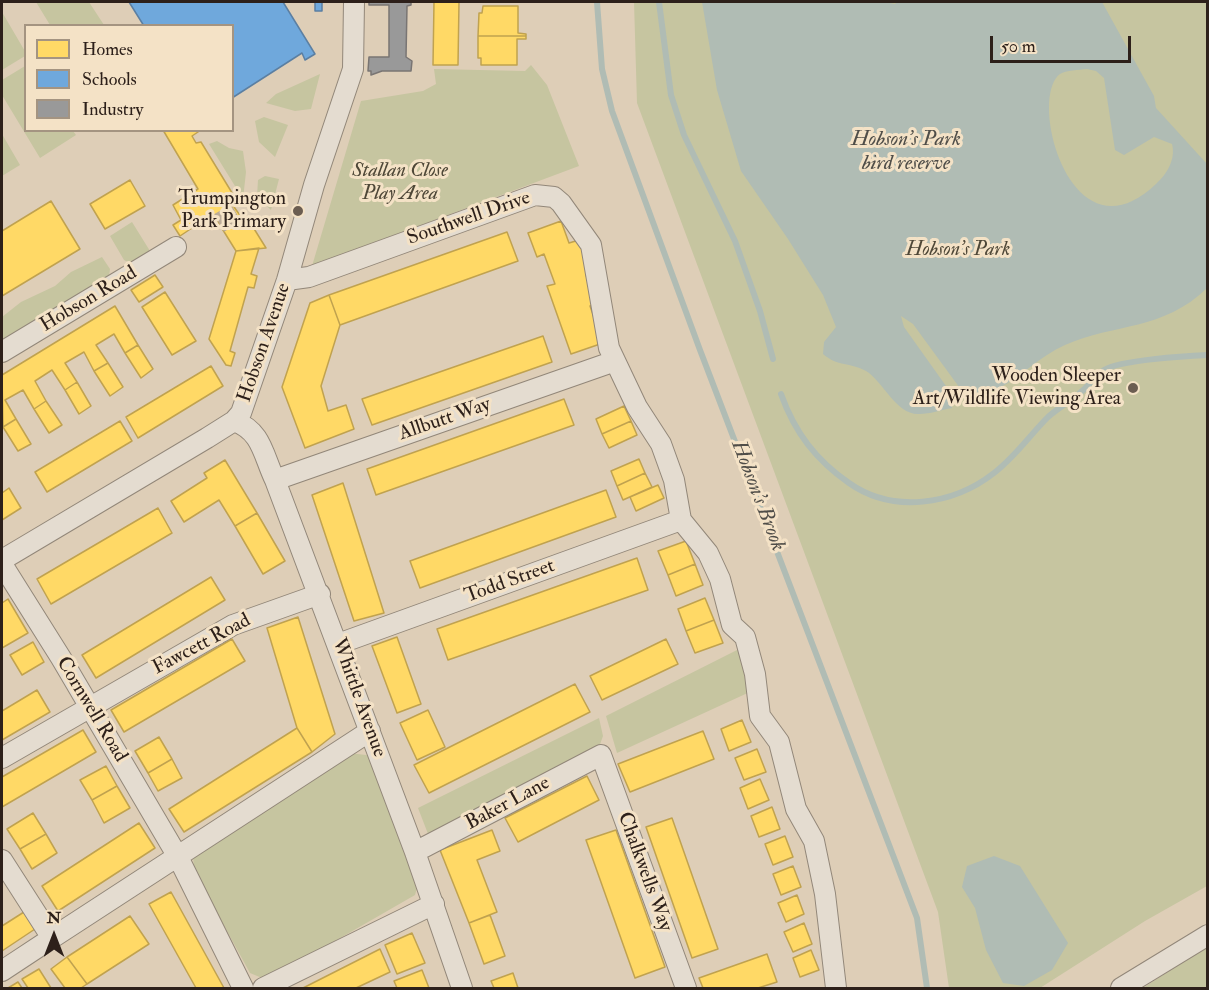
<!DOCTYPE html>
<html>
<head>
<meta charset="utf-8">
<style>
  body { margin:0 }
  #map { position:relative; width:1209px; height:990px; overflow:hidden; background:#deceb7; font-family:"IM FELL Double Pica",serif }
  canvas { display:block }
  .frame { position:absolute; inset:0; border:3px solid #2d201a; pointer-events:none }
  .legend { position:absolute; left:24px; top:24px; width:210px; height:108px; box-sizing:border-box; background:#f4e2c6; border:2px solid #a49481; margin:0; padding:8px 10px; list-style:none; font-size:18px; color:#2d201a }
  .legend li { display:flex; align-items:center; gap:12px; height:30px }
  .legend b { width:30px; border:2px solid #a49481 }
  .north { position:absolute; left:24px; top:906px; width:60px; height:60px; -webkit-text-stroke:4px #f4e2c6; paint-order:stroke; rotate:0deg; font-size:16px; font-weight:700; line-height:24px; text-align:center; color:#2d201a }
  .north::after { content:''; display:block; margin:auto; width:21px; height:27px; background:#2d201a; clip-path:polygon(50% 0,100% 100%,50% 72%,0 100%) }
  .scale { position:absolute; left:990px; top:36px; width:141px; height:27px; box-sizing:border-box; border:3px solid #2d201a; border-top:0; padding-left:8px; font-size:18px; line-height:21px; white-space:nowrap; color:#2d201a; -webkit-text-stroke:4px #f4e2c6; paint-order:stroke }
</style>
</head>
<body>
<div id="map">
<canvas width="1209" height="990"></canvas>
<div class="frame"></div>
<ul class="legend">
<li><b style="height:16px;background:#ffd966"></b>Homes</li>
<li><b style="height:16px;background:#6fa8dc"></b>Schools</li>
<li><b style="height:16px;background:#999"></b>Industry</li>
</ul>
<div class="north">N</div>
<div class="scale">50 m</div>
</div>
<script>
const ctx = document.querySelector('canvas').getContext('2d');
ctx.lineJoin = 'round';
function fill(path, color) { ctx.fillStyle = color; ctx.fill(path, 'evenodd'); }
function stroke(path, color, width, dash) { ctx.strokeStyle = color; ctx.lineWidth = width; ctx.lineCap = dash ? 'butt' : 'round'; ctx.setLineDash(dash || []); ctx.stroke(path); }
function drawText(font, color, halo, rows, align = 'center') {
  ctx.font = font + ' "IM FELL Double Pica",serif'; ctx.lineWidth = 6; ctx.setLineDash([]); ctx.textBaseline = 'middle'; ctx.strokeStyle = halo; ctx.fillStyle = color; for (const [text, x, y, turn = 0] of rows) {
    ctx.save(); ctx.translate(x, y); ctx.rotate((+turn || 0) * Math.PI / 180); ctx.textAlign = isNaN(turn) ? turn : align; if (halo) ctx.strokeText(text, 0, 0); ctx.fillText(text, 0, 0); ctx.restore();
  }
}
fill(new Path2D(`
  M36,2h53l15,23h-54z
  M634,2h573v884l-62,35 -105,67h-91l-11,-76 -301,-809z
  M2,12l24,41 -1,3 -23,14z
  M531,65l16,20 32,81 -267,100 49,-165 62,-10 13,-7 -2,-15 91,2z
  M25,66l1,64 47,1 3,4 -36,23 -38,-63v-15z
  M320,74l-9,35 -16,2 -29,-8 10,-9z
  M264,117l24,8 -13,32 -16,-15 -4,-21z
  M2,134l18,31 -18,11z
  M217,141l12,7 14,3 3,21 -3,27 -34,-55z
  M265,176l14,3 -8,31 -14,-13 1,-17z
  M132,222l18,29 -20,12 -6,-3 -14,-24z
  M102,257l8,12 -1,7 -107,73v-32l19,-15 34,-16 16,-14z
  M741,648l11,43 -135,62 -11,-37z
  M599,718l4,18 -5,14 -168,89 -12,-31z
  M349,753l25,3 45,126 -4,13 -139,80 -14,3 -12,-5 -56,-102 -1,-17z
  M1207,947v41h-64l60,-39z`), '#c6c5a0');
fill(new Path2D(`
  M702,2h183l10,2 2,-2h205l52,94 2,12 51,56v124c-44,43 -92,35 -142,57 -25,11 -43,31 -66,43 -8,4 -18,6 -26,8l-11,-5 -49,-67 -12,-8 3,11 42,59 6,22c-11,2 -22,6 -33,6 -23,1 -36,-33 -53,-43 -16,-9 -28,-4 -43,-17l1,-12 12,-15 -13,-32 -35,-56 -47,-68 -24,-81zM1087,69l9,2 8,7 11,72 9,5 30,-18 18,7c4,15 -5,30 -16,40 -85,81 -129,-86 -96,-110 6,-4 19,-4 27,-5z
  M994,856l26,10 48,77 -16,27 -28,16 -21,-3 -17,-33 -11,-42 -13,-21 5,-21z`), '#b0bcb4');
const homes = new Path2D(`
  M434,2h25l-1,63h-25z
  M483,6h35v27l8,1v2h-48l1,-23h3z
  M478,36h48v3h-9v26h-36v-7h-3z
  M163,130h38l-9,6 4,7 5,-1 36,59 -5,3 12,17 4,-2 18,29 -30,3 -23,-37 -33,22 -7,-11 8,-5 -8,-15 25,-16z
  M130,180l15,26 -40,23 -15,-25z
  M51,201l29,48 -78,47v-65z
  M561,221l8,22 10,-3 12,33 -5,2 10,28 -6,3 13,37 -32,11 -24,-68 8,-2 -11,-30 -7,3 -9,-24z
  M507,232l11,29 -178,64 -11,-30z
  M259,248l-8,26 6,2 -3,12 -6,-1 -18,64 5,2 -4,13 -5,-1 -17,-26 27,-88z
  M155,275l8,12 -24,15 -8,-12z
  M165,292l31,49 -24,14 -30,-48z
  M329,295l11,30 -19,61 7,25 18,-6 8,24 -49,19 -23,-61 28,-84z
  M115,306l23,39 -13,8 -11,-19 -18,11 12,18 -14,8 -10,-19 -19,11 12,19 -12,8 -13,-20 -17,11 11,20 -12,8 -11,-19 -18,10 11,19 -13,8 -1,-52z
  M543,336l9,26 -180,63 -10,-26z
  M138,345l15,24 -12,9 -16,-25z
  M108,363l15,24 -13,9 -16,-25z
  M211,366l12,20 -85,52 -12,-21z
  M77,382l14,24 -12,8 -14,-24z
  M564,399l10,26 -198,70 -9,-26z
  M46,401l16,24 -13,8 -15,-24z
  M624,406l7,15 -29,13 -6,-15z
  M16,419l15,25 -13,7 -15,-24z
  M120,421l12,20 -85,51 -12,-20z
  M631,421l6,14 -28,13 -7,-14z
  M639,459l6,14 -28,13 -6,-15z
  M225,460l32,53 -22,13 -16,-26 -35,22 -13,-21 36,-23 -3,-5z
  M645,473l7,14 -29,13 -6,-14z
  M343,483l41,130 -30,8 -42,-126z
  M658,485l6,13 -28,13 -6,-14z
  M9,488l12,20 -19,12v-27z
  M606,490l10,27 -196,71 -10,-27z
  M158,508l14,25 -121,71 -14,-25z
  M257,513l28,48 -22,13 -28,-48z
  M686,541l9,23 -27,11 -10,-24z
  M637,558l11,32 -200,70 -11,-31z
  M695,564l8,21 -27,11 -8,-21z
  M211,577l14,23 -129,78 -14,-23z
  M705,598l9,22 -28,11 -8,-22z
  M8,599l20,34 -26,15v-45z
  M298,617l37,117 -23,18 -15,-24 -30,-100z
  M714,620l9,23 -28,10 -9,-22z
  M397,637l24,67 -24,9 -25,-67z
  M232,639l13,22 -121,71 -13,-22z
  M666,639l12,25 -76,36 -12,-24z
  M33,642l11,20 -22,13 -12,-20z
  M575,684l15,28 -161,81 -15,-28z
  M37,690l13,22 -48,28v-29z
  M428,710l17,37 -28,13 -17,-37z
  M742,720l9,22 -22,9 -8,-22z
  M297,728l15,24 -128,80 -15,-23z
  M83,730l13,22 -94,55v-30z
  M703,731l11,28 -84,33 -12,-28z
  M159,737l13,22 -24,14 -13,-22z
  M757,749l9,23 -22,8 -9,-22z
  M172,759l10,19 -24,13 -10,-18z
  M106,766l11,20 -25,14 -12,-20z
  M587,776l12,24 -81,42 -13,-24z
  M760,779l9,21 -21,9 -8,-21z
  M117,786l13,22 -26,15 -12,-23z
  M772,807l8,22 -21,8 -8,-21z
  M33,813l13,21 -26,15 -13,-20z
  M672,818l46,131 -26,9 -46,-131z
  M139,823l16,25 -97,63 -16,-25z
  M492,830l8,21 -23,9 20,52 -28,11 -29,-73z
  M616,830l49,137 -30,11 -49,-138z
  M46,834l11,19 -25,16 -12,-20z
  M785,836l8,21 -20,8 -8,-21z
  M793,866l8,21 -20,8 -8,-21z
  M171,892l53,96h-28l-47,-84z
  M797,895l7,19 -18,8 -8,-19z
  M24,912l11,17 -33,22v-25z
  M490,915l15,41 -21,8 -15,-41z
  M130,916l19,28 -62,40 -20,-27z
  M804,923l8,21 -19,8 -9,-20z
  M412,933l13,30 -28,11 -12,-29z
  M380,949l10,23 -34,16h-53z
  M811,950l8,20 -19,7 -7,-19z
  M767,954l10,28 -19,6h-55l-4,-10z
  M67,957l20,27 -6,4h-16l-14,-19z
  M39,969l12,19h-23l-6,-9z
  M422,970l7,18h-32l-3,-7z
  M513,973l5,15h-24l-3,-7z
  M18,982l4,6h-14z`);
fill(homes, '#ffd966');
stroke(homes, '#c0a24f', 1.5);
const schools = new Path2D(`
  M129,2h154l32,52 -10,6 -3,-7 -70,45v-72h-88z
  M315,2h7v9h-7z`);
fill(schools, '#6fa8dc');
stroke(schools, '#5b7fa2', 1.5);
const industry = new Path2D(`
  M369,2h42v3l-4,1 -1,51 6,4 -1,10h-29l-11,4v-4h-3l1,-14h20v-52h-20z`);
fill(industry, '#999');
stroke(industry, '#797573', 1.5);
stroke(new Path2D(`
  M597,2l5,67 10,42 88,239 217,568 10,70
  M659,2l12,93 13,40 51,106 25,70 13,48
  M781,394c14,39 35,66 68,89 44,31 104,22 145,-10 21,-16 36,-38 54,-56 10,-9 23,-16 33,-25 8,-6 14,-17 23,-22 16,-10 82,-14 104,-15`), '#b0bcb4', 6);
stroke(new Path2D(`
  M219,223l19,-11`), '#bbab98', 20, [20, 10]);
const minor = new Path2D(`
  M287,280l22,-3 226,-82 19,2 7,6 30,42 18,103 28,59 24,37 13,36 7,40 27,33 12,26 12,46 13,12 10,37 5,42 19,26 17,67 18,32 11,53 11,94
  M2,352l174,-105
  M234,421c28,10 29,34 41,59l140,372 47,136
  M275,480l340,-119
  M2,560l205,-122 27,-17 7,-8 46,-133 27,-95 39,-116 1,-67
  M2,564l59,94 117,199 65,131
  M338,644l343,-124
  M2,758l231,-133 87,-31
  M415,852l186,-97 85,233
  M2,860l50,78 -50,33
  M52,938l318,-207
  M263,988l171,-84
  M1121,988l87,-53`);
stroke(minor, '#928779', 22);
stroke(minor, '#e4dcd0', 20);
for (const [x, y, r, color] of [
  [298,211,6,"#6b5d51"],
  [1133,388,6,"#6b5d51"]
]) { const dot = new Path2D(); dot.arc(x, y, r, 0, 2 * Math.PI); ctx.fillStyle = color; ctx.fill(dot); stroke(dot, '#f4e2c6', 2); }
drawText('italic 20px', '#4e4737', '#f4e2c6', [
  ["Stallan Close",400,172],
  ["Play Area",400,195],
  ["Hobson's Park",958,251]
]);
drawText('20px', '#2d201a', '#f4e2c6', [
  ["Trumpington",286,200],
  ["Park Primary",286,223],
  ["Wooden Sleeper",1121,377],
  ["Art/Wildlife Viewing Area",1121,400]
], 'right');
drawText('20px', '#2d201a', '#f4e2c6', [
  ["Southwell Drive",469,219,-19],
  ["Hobson Road",89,300,-31],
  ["Hobson Avenue",265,343,-71],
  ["Allbutt Way",445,420,-19],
  ["Todd Street",510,582,-20],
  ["Fawcett Road",202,645,-28],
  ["Whittle Avenue",358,698,70],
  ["Cornwell Road",91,710,59],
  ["Baker Lane",508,804,-28],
  ["Chalkwells Way",644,872,70]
]);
drawText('italic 21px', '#4f4d48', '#f4e2c6', [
  ["Hobson's Park",906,140],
  ["bird reserve",906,164],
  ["Hobson's Brook",757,496,69]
]);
</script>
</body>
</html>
